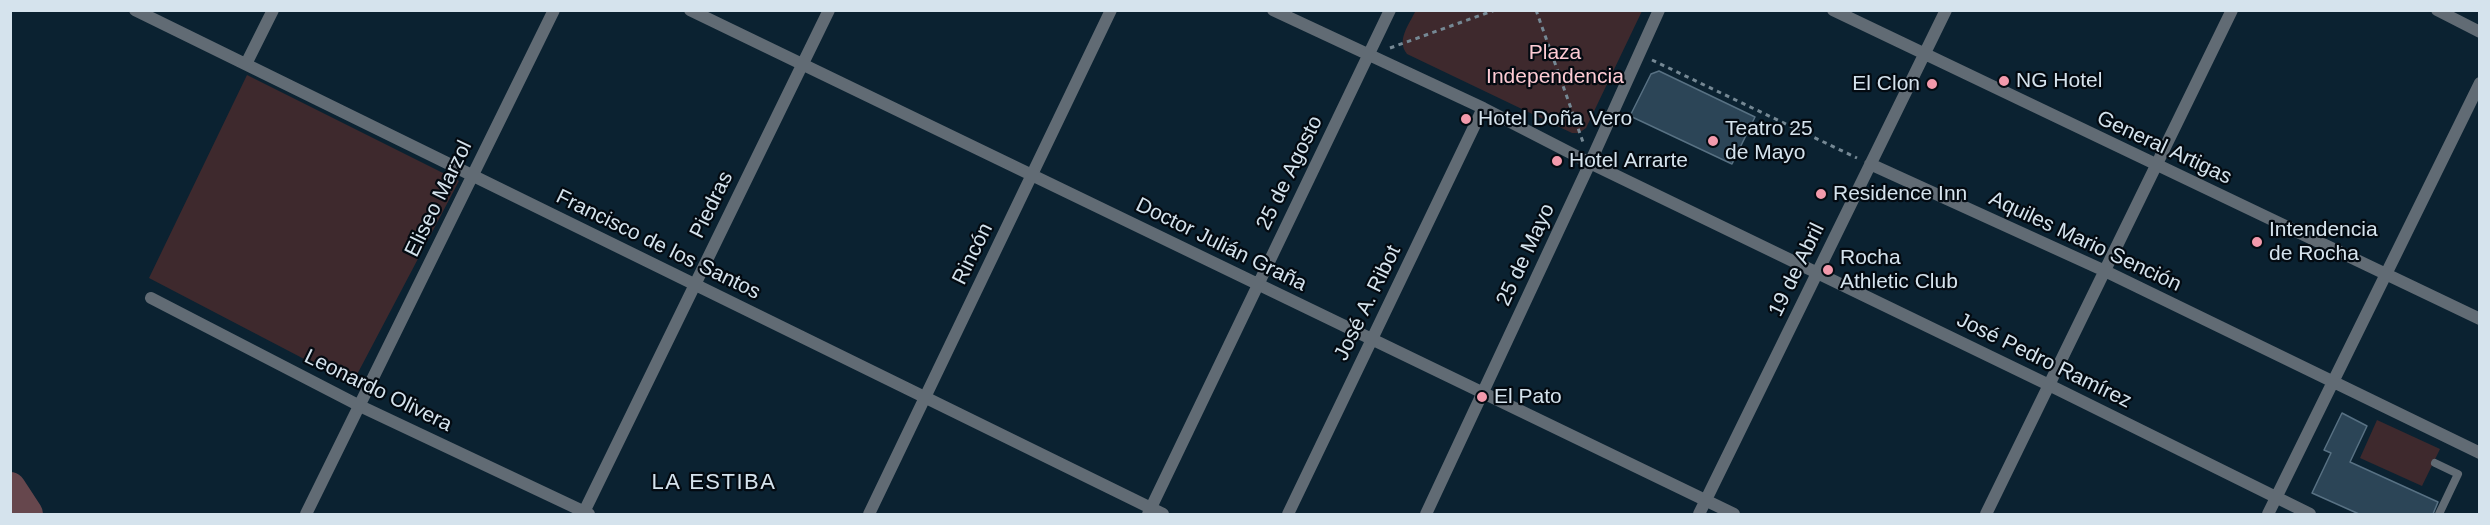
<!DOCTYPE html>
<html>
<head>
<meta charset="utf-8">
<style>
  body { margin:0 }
  #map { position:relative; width:2490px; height:525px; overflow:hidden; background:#0b2231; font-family:Arial,sans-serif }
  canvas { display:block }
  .frame { position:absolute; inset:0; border:12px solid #d5e3ed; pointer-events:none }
</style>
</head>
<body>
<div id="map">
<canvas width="2490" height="525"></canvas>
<div class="frame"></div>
</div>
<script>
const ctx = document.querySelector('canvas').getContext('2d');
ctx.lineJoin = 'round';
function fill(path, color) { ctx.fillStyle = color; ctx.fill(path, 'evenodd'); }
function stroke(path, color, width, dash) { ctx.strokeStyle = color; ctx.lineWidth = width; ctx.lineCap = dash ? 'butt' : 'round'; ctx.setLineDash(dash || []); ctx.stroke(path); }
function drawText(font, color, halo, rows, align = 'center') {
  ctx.font = font + ' Arial,sans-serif'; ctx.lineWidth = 4.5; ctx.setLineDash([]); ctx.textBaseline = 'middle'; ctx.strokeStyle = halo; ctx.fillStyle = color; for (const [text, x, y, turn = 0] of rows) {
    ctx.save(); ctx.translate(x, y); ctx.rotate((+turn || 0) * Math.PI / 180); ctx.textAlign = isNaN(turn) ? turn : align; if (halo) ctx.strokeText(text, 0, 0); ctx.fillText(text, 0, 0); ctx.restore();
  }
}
fill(new Path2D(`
  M1416,10h226v1l-56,117 -7,5h-7l-165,-79c-11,-14 2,-29 9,-44z
  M247,75l212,106 -107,203 -203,-106z
  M2377,420l63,29 -18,37 -62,-28z`), '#3e292d');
stroke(new Path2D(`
  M10,488l17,26`), '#66474d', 32);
const building = new Path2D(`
  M1659,71l96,46 -23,47 -102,-48 21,-42z
  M2342,413l25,13 -17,36 88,40 -5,12h-74l-47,-21 19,-40 -7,-3z`);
fill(building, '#2c4557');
stroke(building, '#587183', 1.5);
stroke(new Path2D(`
  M1536,10l47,132
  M1390,48l105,-38
  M1652,60l205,98`), '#758894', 3, [4.5, 4.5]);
stroke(new Path2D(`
  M2435,463l23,11 -19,40`), '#616b74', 8);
stroke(new Path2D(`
  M135,10l1028,504
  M690,10l1044,504
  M1273,10l210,98 107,55 459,222 261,129
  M1833,10l647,309
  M2437,10l43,22
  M246,64l27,-54
  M1870,164l235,107 375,182
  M151,298l209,108 229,108
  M306,514l248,-504
  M583,514l246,-504
  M869,514l242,-504
  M1148,514l242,-504
  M1288,514l195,-406
  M1426,514l164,-351 69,-153
  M1699,514l247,-504
  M1986,514l246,-504
  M2268,514l212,-431`), '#616b74', 12);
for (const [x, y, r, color] of [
  [2004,81,6,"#f39aac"],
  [1932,84,6,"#f39aac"],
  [1466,119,6,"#f39aac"],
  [1713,141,6,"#f39aac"],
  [1557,161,6,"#f39aac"],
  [1821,194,6,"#f39aac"],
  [2257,242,6,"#f39aac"],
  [1828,270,6,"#f39aac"],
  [1482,397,6,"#f39aac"]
]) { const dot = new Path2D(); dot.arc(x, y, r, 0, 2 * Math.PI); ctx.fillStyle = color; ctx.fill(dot); stroke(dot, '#030a11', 2); }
drawText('21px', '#fecbd4', '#030a11', [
  ["Plaza",1555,53],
  ["Independencia",1555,77]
]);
drawText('21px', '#d5e3ed', '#030a11', [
  ["NG Hotel",2016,81],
  ["El Clon",1920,84,"right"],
  ["Hotel Doña Vero",1478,119],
  ["Teatro 25",1725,129],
  ["de Mayo",1725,153],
  ["Hotel Arrarte",1569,161],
  ["Residence Inn",1833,194],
  ["Intendencia",2269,230],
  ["de Rocha",2269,254],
  ["Rocha",1840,258],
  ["Athletic Club",1840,282],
  ["El Pato",1494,397]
], 'left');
drawText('21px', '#d5e3ed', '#030a11', [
  ["General Artigas",2164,148,25],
  ["25 de Agosto",1290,173,-64],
  ["Eliseo Marzol",439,199,-64],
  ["Piedras",712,205,-64],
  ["Aquiles Mario Sención",2085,242,25],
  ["Francisco de los Santos",658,245,26],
  ["Doctor Julián Graña",1221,245,26],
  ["Rincón",973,254,-64],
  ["25 de Mayo",1526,255,-65],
  ["19 de Abril",1797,270,-64],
  ["José A. Ribot",1368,303,-64],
  ["José Pedro Ramírez",2044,361,26],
  ["Leonardo Olivera",378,391,26]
]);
ctx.letterSpacing = '1.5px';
drawText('22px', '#d5e3ed', '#030a11', [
  ["LA ESTIBA",714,483]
]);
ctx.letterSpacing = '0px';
</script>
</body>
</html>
